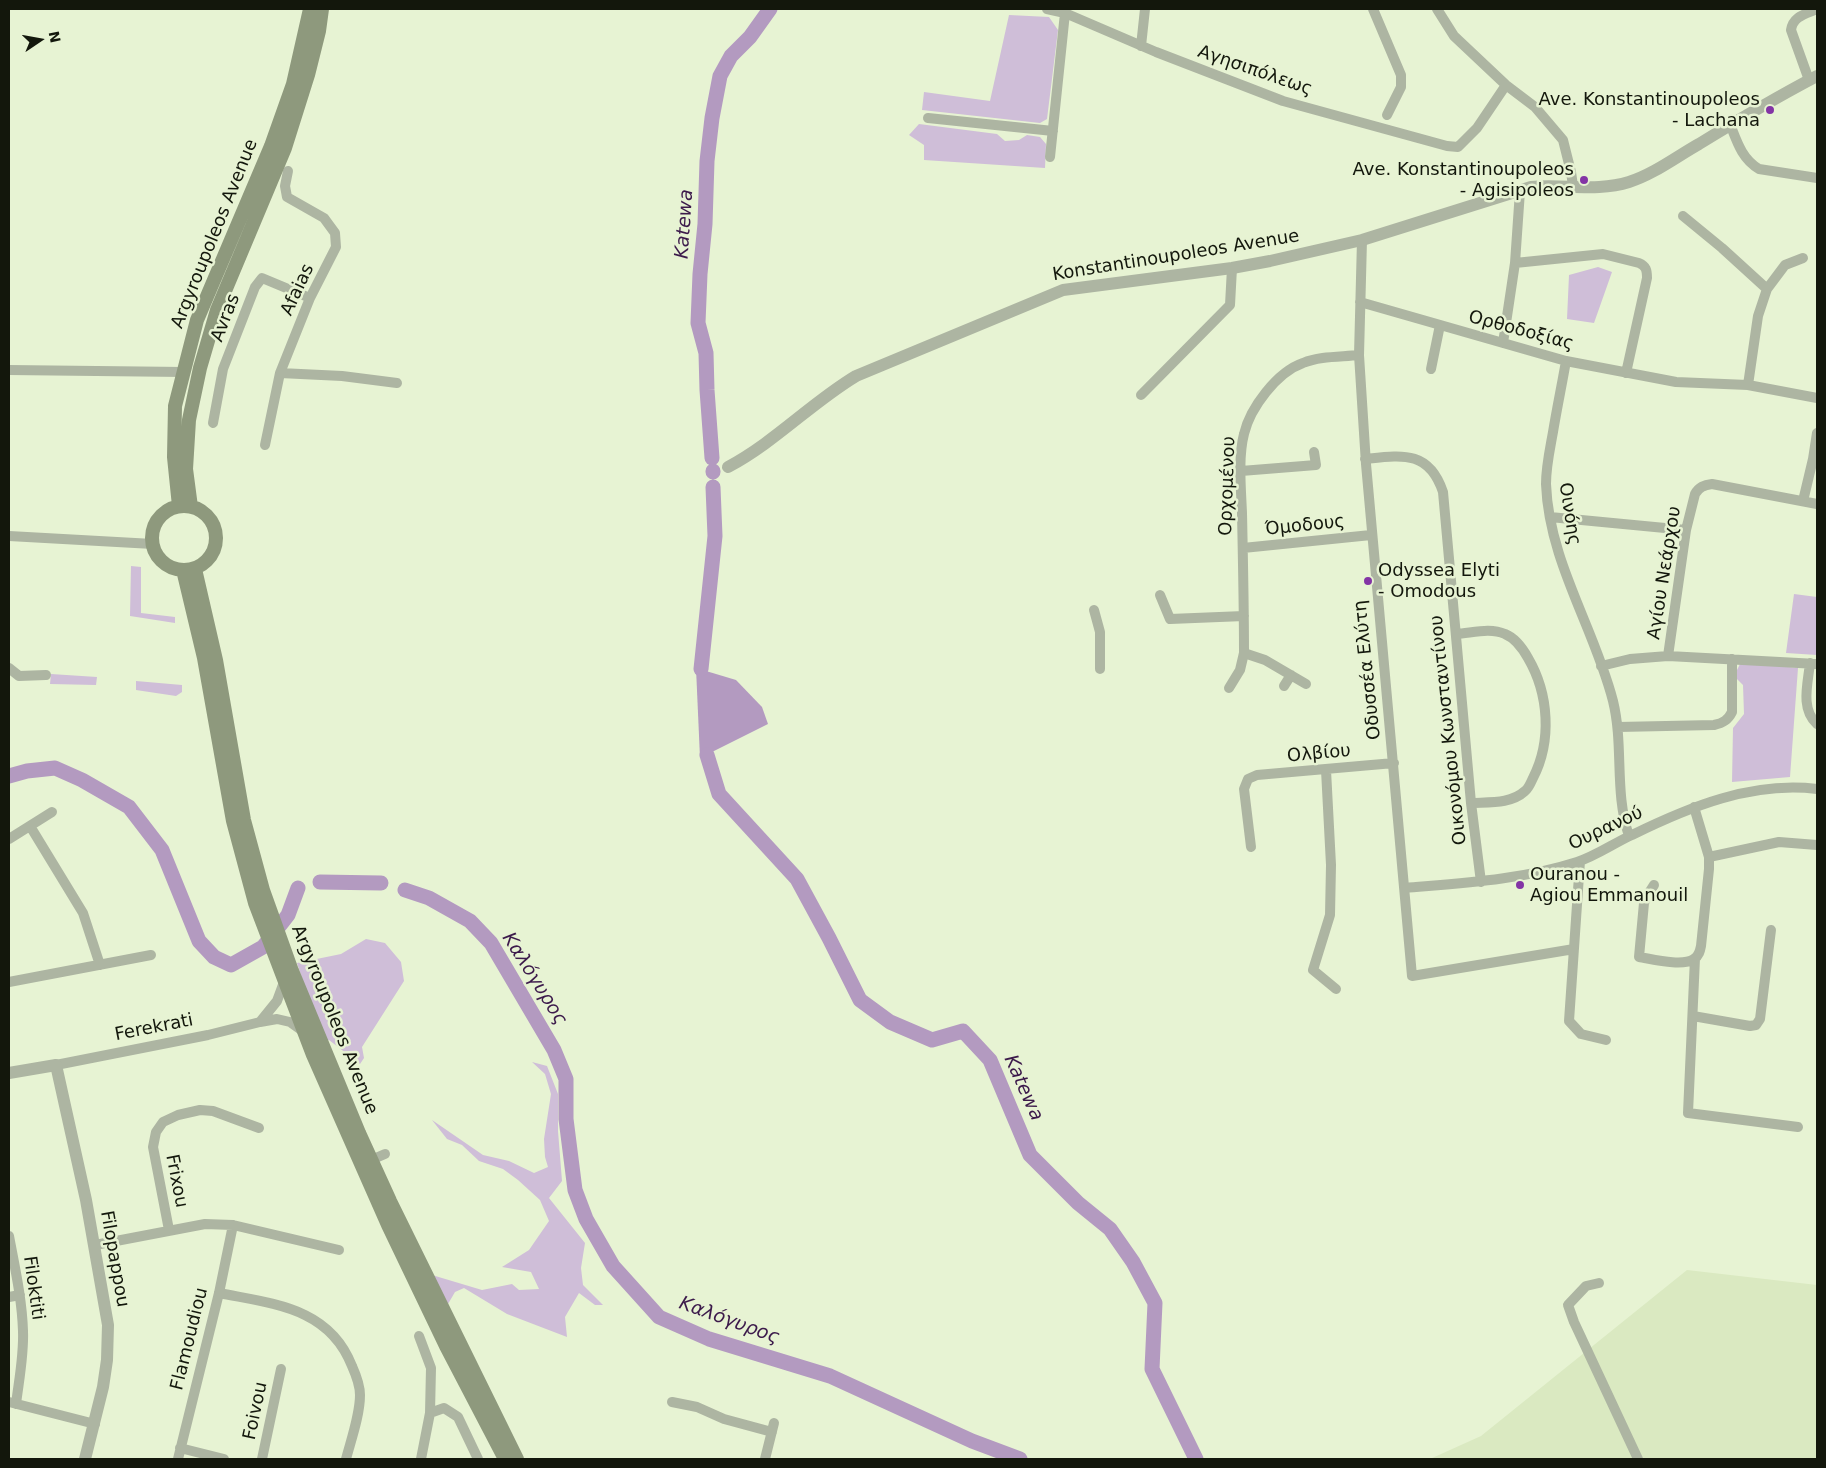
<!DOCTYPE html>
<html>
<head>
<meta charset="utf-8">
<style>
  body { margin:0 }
  #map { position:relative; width:1826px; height:1468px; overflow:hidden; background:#e7f3d3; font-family:"DejaVu Sans",sans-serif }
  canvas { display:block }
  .frame { position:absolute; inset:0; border:10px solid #13170c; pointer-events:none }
  .north { position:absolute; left:15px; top:15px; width:50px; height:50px; -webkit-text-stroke:4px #e7f3d3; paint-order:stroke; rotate:78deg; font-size:14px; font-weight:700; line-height:20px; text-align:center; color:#13170c }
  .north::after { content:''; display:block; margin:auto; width:18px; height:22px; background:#13170c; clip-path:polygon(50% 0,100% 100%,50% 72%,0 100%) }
</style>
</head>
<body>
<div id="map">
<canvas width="1826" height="1468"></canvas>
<div class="frame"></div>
<div class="north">N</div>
</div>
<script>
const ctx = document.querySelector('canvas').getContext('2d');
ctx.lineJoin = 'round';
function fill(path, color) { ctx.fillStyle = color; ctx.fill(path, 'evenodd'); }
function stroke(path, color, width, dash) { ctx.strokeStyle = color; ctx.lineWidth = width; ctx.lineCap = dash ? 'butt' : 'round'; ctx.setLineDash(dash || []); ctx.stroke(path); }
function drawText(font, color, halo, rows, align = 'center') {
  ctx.font = font + ' "DejaVu Sans",sans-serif'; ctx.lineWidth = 5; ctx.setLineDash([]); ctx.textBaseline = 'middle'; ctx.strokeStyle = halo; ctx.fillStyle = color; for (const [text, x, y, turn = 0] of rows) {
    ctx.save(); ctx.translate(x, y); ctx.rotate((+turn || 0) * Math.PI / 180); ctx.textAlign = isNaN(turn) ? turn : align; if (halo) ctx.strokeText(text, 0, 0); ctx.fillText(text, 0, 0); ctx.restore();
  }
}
fill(new Path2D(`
  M1687,1270l130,15v174h-387l51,-23z`), '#dae9c1');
fill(new Path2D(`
  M1009,15l40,2 9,13 -11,89 -7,4 -118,-13 2,-18 66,9z
  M919,124l78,10 8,7 14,-1 8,-5 13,2 6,7 -1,24 -121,-8v-15l-15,-10z
  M1598,267l14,5 -18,51 -27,-4 2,-44z
  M131,566l10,1v46l34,4v6l-45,-7z
  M1794,594l23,3v58l-31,-2z
  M1741,662l57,6 -8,109 -58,5 1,-54 11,-14 -1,-29 -9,-9z
  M51,674l46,3 -1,8 -46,-1z
  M136,681l46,4v7l-6,4 -40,-6z
  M366,939l19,4 16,19 3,19 -42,66 2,11 -4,6 -31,-24 -3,1 -15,-35 -14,-43 44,-9z
  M532,1062l15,4 11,28v37l4,50 -13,17 36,45 -4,25 2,17 20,20h-8l-16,-12 -14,24 2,20 -60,-23 -43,-26 -9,4 -7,12 -16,-29 50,15 30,-6 7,6 20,-1 -8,-17 -29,-5 27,-17 20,-29 -9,-21 -22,-20 -15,-11 -24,-8 -17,-16 -15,-6 -15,-19 51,35 26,6 25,12 14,-6 -3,-10 -1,-18 7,-45 -6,-20z`), '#cfbed8');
fill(new Path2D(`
  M696,668l40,12 26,27 6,17 -68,34z`), '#b39ac0');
stroke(new Path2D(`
  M712,458l-5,-68 -1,-37 -8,-30 2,-49 5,-50 2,-63 5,-43 8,-42 11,-20 19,-19 20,-28
  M713,471v1
  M701,669l14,-133 -2,-49
  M707,755l12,39 78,85 32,59 31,62 30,22 42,18 31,-9 27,29 40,95 48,48 32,26 23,33 22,41 -3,66 44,90
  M9,776l18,-5 28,-3 27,12 47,27 33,43 37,91 15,16 17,8 32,-18 25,-32 10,-27
  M320,882l61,1
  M405,890l24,8 41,23 21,22 63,107 12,29v40l9,71 11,29 27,47 46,51 50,22 121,37 142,65 48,18`), '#b39ac0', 15);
stroke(new Path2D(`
  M1047,9l18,4 91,39 127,49 164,45 11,1 19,-19 29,-43
  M1373,9l28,66v12l-14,28
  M1437,9l17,27 52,49 29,22 28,33 8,32 2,14
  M1141,46l4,-37
  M1809,80l-18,-50c2,-14 15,-16 26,-21
  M928,118l125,13
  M1730,124c7,18 12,35 29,45l58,9
  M1050,157l15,-144
  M1683,216l39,32 45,41
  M1362,240l-3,115 7,109 46,512 162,-27
  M1515,263l88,-9 36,9c7,3 8,7 8,15l-21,95
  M1360,302l206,59 110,21 72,3 69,13
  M1503,343l12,-80 5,-72
  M1566,361c-4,23 -9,47 -13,71 -3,17 -7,34 -7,52 3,78 48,143 67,217 11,45 1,91 16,135
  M1431,369l9,-44
  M9,370l175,2
  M280,373l62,3 55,7
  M1748,385l10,-69 9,-27 18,-24 18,-7
  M1141,395l89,-90 2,-37
  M213,423l10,-54 32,-82 7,-9 48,20
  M265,445l15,-72 30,-75 26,-51 -1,-14 -11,-15 -37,-21 -2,-11 3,-15
  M1365,459c37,-4 64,-9 78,33l28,311 10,79
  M1241,471l75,-6 -2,-13
  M1803,501l10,-42 4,-26
  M1550,517l136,13
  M9,536l144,8
  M1243,548l128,-13
  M1160,595l10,24 74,-3
  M1094,610l6,22v37
  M1456,634c16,-1 34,-7 49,0 10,4 18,15 23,24 21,36 24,83 5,120 -2,4 -4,10 -8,13 -14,13 -35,11 -54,12
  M1244,653l21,7 41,24
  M1668,656l18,-126 9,-36c4,-7 9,-9 17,-10l105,20
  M1810,663c-2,20 -10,46 7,61
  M1601,666l29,-7 38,-3 149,8
  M9,668l10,8 27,-1
  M1284,686l7,-11
  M1229,688l11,-18 4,-17c0,-46 -1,-93 -2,-140 -1,-24 -4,-56 2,-79 6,-26 33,-62 59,-71 17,-7 37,-6 56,-8
  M1618,727l96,-2c9,-2 14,-5 18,-13v-53
  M1326,770l5,95 -1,50 -17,55 23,19
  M30,826l53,87 17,52
  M9,839l43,-27
  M1251,847l-7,-58 4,-10 9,-4 137,-12
  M1709,857l70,-15 38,3
  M1580,861l-11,160 12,13 25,6
  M1654,885l-7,11 -3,7 -5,54c13,2 43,10 55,2 5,-3 6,-8 7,-13l8,-77v-12l-15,-50
  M1405,888c58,-5 116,-8 172,-26 19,-6 37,-19 55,-27 57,-28 120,-54 185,-46
  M1695,958l-7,155 110,14
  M9,982l142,-27
  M1693,1016l57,10 6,-1 4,-6 11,-89
  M260,1022l17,-21 7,-19
  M56,1065l152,-30 52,-13 17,-3 13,3 14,10
  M371,1160l14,-6
  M169,1230l-16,-83 3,-15 7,-10 15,-7 22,-5 13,1 46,17
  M9,1236c6,32 13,63 14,95 1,24 -4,49 -7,73
  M95,1245l110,-21 28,1 106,25
  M1599,1283l-13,3 -18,19 6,17 64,137
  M219,1293c54,11 110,14 133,73 4,9 8,19 8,29 0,20 -9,45 -14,64
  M9,1297l11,-2
  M419,1336l12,32 -1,45 -9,46
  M9,1402l86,22
  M672,1402l25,5 27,12 48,13
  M430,1413l14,-5 14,9 20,42
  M180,1448l44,11
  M178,1459l41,-166 14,-68
  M262,1459l19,-90
  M765,1459l9,-36`), '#adb5a2', 10);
stroke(new Path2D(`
  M728,467c47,-25 83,-64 128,-91l207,-86 169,-22 38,-7 92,-21 169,-53c32,-3 67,5 98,-5 25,-8 47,-25 70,-38 39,-24 78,-47 118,-68
  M9,1073l47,-8 30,135 22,125 -1,35 -4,27 -18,72`), '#adb5a2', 12);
stroke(new Path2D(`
  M179,506l-5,-49 1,-51 22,-86 74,-174 22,-62 17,-75
  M152 538a32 32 0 1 1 64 0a32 32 0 1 1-64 0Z
  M191,507l-5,-38 3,-49 11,-52 17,-58 68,-162 23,-73 11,-44 3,-22
  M195,569l21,91 28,160 19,70 29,81 67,162 31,68 127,258
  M183,570l21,88 29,163 22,82 58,152 75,170 58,121 59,113`), '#8e997d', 14);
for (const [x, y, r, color] of [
  [1770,110,5,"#8334a5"],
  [1584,180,5,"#8334a5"],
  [1368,581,5,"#8334a5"],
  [1520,885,5,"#8334a5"]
]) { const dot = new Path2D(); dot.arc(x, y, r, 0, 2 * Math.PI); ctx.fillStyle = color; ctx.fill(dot); stroke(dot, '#e7f3d3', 2); }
drawText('18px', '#13170c', '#e7f3d3', [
  ["Αγησιπόλεως",1255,71,19],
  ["Argyroupoleos Avenue",215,234,-68],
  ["Konstantinoupoleos Avenue",1176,256,-9],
  ["Afaias",298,290,-65],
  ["Avras",226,318,-69],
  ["Ορθοδοξίας",1521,331,15],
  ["Ορχομένου",1228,486,-88],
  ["Οινόης",1569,514,81],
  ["Όμοδους",1305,526,-6],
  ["Αγίου Νεάρχου",1665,573,-81],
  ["Οδυσσέα Ελύτη",1368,670,-96],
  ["Οικονόμου Κωνσταντίνου",1449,730,-96],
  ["Ολβίου",1319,754,-5],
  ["Ουρανού",1606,829,-25],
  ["Argyroupoleos Avenue",334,1020,68],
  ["Ferekrati",154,1028,-11],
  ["Frixou",176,1181,79],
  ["Filopappou",114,1259,80],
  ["Filoktiti",33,1288,82],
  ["Flamoudiou",190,1339,-76],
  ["Foivou",256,1411,-78]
]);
drawText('18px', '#13170c', '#e7f3d3', [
  ["Ave. Konstantinoupoleos",1760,100],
  ["- Lachana",1760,121],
  ["Ave. Konstantinoupoleos",1574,170],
  ["- Agisipoleos",1574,191],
  ["Odyssea Elyti",1378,571,"left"],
  ["- Omodous",1378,592,"left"],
  ["Ouranou -",1530,875,"left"],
  ["Agiou Emmanouil",1530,896,"left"]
], 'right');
drawText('italic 19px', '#3c1a4b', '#e7f3d3', [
  ["Katewa",685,224,-86],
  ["Καλόγυρος",534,979,58],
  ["Katewa",1023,1088,66],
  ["Καλόγυρος",729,1321,20]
]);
</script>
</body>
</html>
